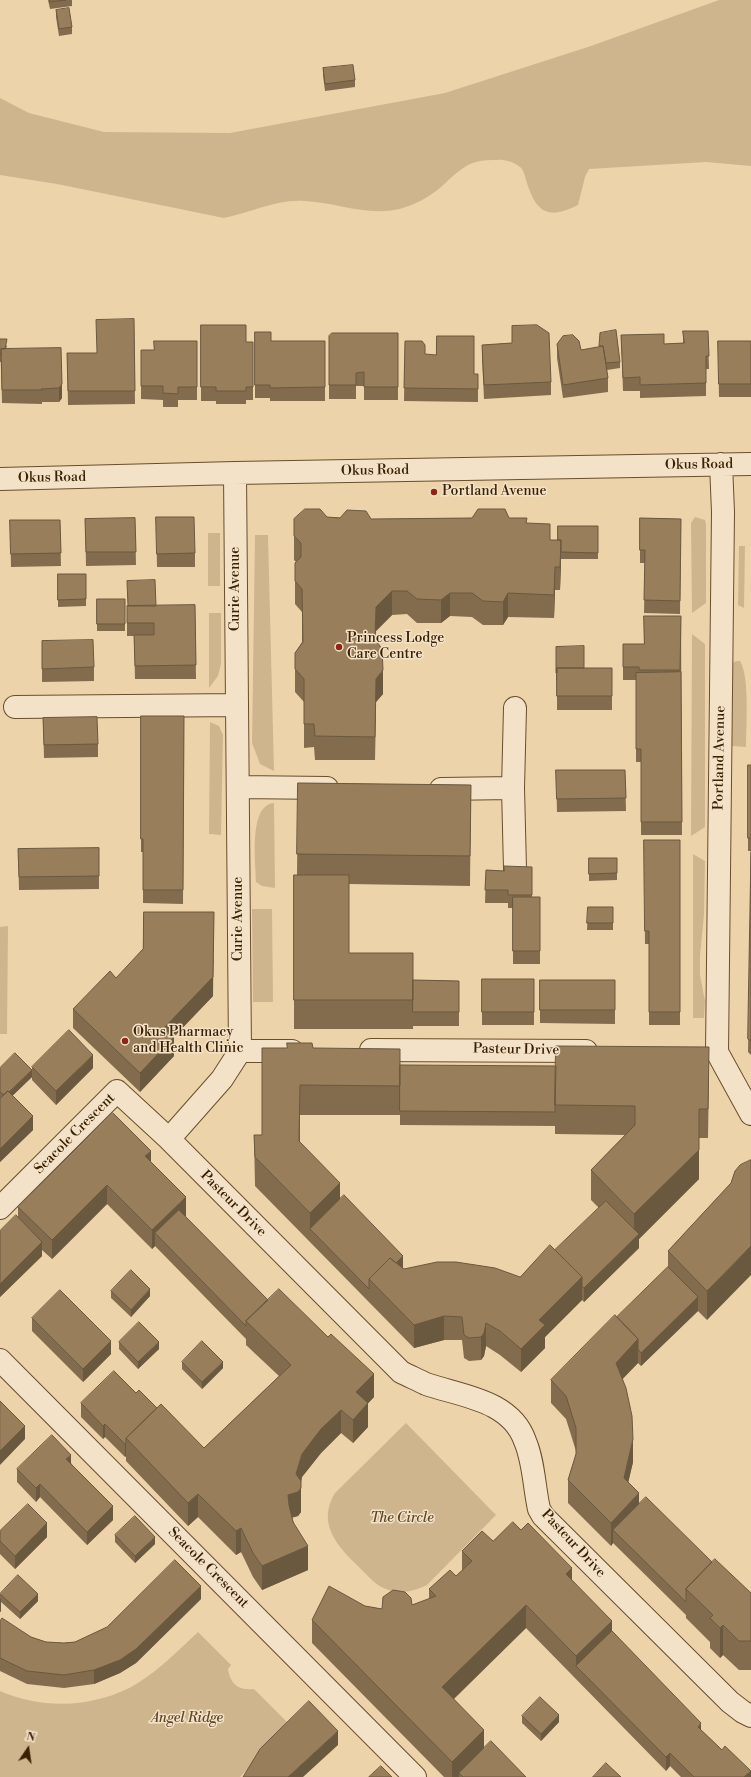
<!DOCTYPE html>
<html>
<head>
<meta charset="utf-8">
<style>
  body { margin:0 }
  #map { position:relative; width:751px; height:1777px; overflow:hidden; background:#edd3aa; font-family:"Libre Bodoni",serif }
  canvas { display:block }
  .north { position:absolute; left:8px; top:1729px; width:40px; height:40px; -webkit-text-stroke:3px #f3e2c8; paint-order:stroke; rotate:13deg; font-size:11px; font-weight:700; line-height:16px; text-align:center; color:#3b2103 }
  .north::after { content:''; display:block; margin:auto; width:14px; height:18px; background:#3b2103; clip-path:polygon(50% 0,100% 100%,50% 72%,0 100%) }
</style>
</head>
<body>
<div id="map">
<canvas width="751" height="1777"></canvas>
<div class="north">N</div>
</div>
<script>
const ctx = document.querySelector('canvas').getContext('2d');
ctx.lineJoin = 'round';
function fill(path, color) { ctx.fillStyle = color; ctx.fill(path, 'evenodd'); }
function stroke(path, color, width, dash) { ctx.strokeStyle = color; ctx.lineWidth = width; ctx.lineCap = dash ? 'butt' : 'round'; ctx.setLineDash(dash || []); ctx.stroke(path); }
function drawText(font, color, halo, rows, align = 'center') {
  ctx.font = font + ' "Libre Bodoni",serif'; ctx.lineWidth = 3; ctx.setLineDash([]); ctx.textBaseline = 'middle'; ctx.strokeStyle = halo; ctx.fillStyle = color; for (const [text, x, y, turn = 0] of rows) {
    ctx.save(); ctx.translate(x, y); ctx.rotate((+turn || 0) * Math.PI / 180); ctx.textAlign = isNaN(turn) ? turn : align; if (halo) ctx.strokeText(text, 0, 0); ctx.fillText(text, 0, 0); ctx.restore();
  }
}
fill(new Path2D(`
  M719,0h32v166l-45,-4 -117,7 -4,8 -7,28c-26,13 -40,11 -50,-19 -2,-5 -3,-12 -6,-17 -5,-6 -17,-10 -25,-9 -6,0 -14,0 -21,2 -13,3 -26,17 -36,26 -11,9 -24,16 -37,20 -33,10 -67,-6 -99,-7 -27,-2 -54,12 -80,17l-167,-34 -57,-9v-77l29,15 75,19 126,1 215,-40 146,-47z
  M695,517l10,3 1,5v78l-14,10 -1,-90z
  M208,533h12v53h-12z
  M255,535h13l6,236 -14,-7 -8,-21z
  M739,546h6l-1,62 -6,-3z
  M209,613h12v51l-3,12 -9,12z
  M692,634l13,10v183l-14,9z
  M736,661h4c10,16 6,65 6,86l-14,-1 1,-83z
  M210,722l9,4 4,9 -2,100 -12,-1z
  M274,803l1,85 -13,-2 -6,-4c0,-19 -8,-77 18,-79z
  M693,854l12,7 -1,54 -4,41v19l5,26 -1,17h-11z
  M252,909h20l1,93h-20z
  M8,926l-1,108h-7v-107z
  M406,1423l90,92 -69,70c-13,6 -26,10 -41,4 -11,-4 -18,-13 -26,-21 -22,-21 -44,-44 -25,-75z
  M198,1632l33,33 -3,4c2,15 11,22 26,20l36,36 -50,52h-240v-86c43,19 97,17 138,-8 22,-14 41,-33 60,-51z`), '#cfb58e');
const street = new Path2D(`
  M721,464l2,48 -6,540 34,62
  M235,473l5,578
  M0,479l235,-6 516,-9
  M15,707l222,-2
  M238,787l89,1
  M513,788l2,-80
  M441,789l72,-1 2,81
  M371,1050l215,1
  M240,1051l-18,28 -53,60 232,233c8,4 17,8 25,12 35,12 85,16 99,57 9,21 9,46 14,68l4,7 187,186 13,10 8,4
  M240,1051h52
  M0,1208l117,-117 52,48
  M0,1360l415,417`);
stroke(street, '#684e2d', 24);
stroke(street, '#f3e2c8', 22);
fill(new Path2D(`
  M48,0h24v6l-22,3z
  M56,10l16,17v7l-13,2 -3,-19z
  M323,68l32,12v7l-30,4 -2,-16z
  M134,319l1,85 -67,1 -1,-52h30z
  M201,325l45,17h7v58h-7v4h-30v-3h-15z
  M512,326l39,56v13l-67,4 -2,-41v-13l30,-2z
  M683,331h25l1,38h-3v27l-66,2v-7h-17l-2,-56 43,9 19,-1z
  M255,332l16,9h54v60h-55v-3h-15z
  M398,333v67h-34v-14h-8v13h-27v-63z
  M0,339l7,7 -1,3 55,-1 1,50 -3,4h-17v2l-40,-1 -1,-41h-1z
  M197,341v59h-19v7h-15v-7l-22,-1v-49h13z
  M405,341l20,13 49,20 4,13v15l-74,-1z
  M718,341h33v56h-32z
  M557,344l63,18v6l-13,2 1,8v14l-45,6 -6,-40z
  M156,517l39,36v14h-38z
  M327,517l44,2 138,-1 18,5 23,17h8l40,-14v33h-37l-1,31h-5l-1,28 -46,-1 -5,8h-20l-11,-8 -22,-1 -9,7h-24l-10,-9 -15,1 -16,16 -1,9 8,54 -7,8 -1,58h-60l-1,-13 -10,1v-46l-9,-10v-39l7,-11v-30l-7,-8v-41l1,-1 -2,-2v-41z
  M135,518l1,47 -50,1 -1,-47z
  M640,518l41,1 -1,95 -36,-1 1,-50h-5z
  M10,520h50l1,46 -50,1z
  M58,574h28v32l-28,1z
  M97,599h28v32h-28z
  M195,605l1,74h-61l-1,-43h-7v-30z
  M681,616l1,219h-41v-73h-5v-82h-13v-36h21z
  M42,641l52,26v14l-52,1z
  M556,647l28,21h28v42h-55v-30h-1z
  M141,716h43l-1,188 -40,-1v-51h-2z
  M43,718l55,26v13l-54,1z
  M748,765h3v86h-3z
  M556,770h69l1,41 -69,1z
  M298,783l173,2 -1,101 -121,-2v69l64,27 46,1v45h-46v-25v28h-119v-154h3z
  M644,840h36v185h-31v-81h-4z
  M99,848v41l-80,1 -1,-41z
  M751,852v203l-3,-3z
  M589,858l28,15v7l-28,1z
  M532,867v30h8v67h-27v-56h-5v-5h-23l1,-33 18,1z
  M588,907h25v23h-26z
  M116,978l97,18 -39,41v19l-34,36 -67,-64v-19z
  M482,979h52v46h-52z
  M540,980h75v44l-75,-1z
  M313,1048l87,17 309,12 -1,61h-9v41l-60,60v9l-55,54 -2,-2 -37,37v11l-24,24 -21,-17 -14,-9 -2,10 -3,4 -12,1 -5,-3 -2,-18h-18l-30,8 -159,-162 -1,-51h8zM400,1092v33l155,1v8l70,1 -34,35v30l8,8 -44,42 -35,27 -117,-8 -63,-70 -40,-57v-27h100z
  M32,1067l61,1 -37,37 -24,-25v-3l-20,19 21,34 -33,32v-94l32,2z
  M151,1162l35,54h-1l83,84 106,97 -6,6v24l-15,16 -12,-10 -20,20 -19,24 -1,5v30l-3,4 -6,1 16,53 -46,20 -9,-13 -12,-25 -5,3 -38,-38 -10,9 -62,-65v-5l-1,1 -20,-20 -2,2 -22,-22v-14l55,-10 21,15 47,40 75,-72 -33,-31v-6l-91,-93 -3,3 -45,-45 -55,55 -10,-9v6l-42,41v-66l18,-13v-11z
  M731,1183l-24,137 -9,-9 -57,55 -3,-3 -16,16 11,83 -5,20 11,21 73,59 39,31v77h-12l-16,-15 -3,3 -10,-10v-6l-24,-24v-3l-73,-72 -2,3 -43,-43v-23l8,-26v-3l-10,-32 -15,-16v-23l66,-63 51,-50v-16z
  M111,1291l39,5 -19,21 -20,-19z
  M32,1318l79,36 -28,28 -51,-51z
  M119,1342l40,7 -21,20 -19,-20z
  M182,1362l41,6 -21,21 -20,-20z
  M71,1463l42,57 -26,25 -47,-48 -4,5 -19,-20v-13z
  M0,1531l47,6 -32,32 -15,-15z
  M115,1535l40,9 -20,19 -20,-21z
  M493,1541l79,39 40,51 89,99 50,47h-70l-11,-11 -4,5 -140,-143 -72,71 30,49 42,29h-82l-132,-134v-23l53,-14 17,3 30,-4 17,-6v-10l27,-13 6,-5v-20z
  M0,1594l38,7 -18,18 -19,-17v9l-1,1z
  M201,1599l-65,64 -16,10 -26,11 -30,4 -37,-4 -27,-13v-50l31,16 15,5 18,1 11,-1z
  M522,1716l37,6 -18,19 -19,-18z`), '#836c4d');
fill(new Path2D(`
  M62,384v14l-3,4v-14z
  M561,540v24l-1,26v-23z
  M555,567v23l-1,28v-23z
  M392,591v24l-16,16 -1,32 1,-56z
  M450,593v23l-9,7v-23z
  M508,593v24l-5,8v-23z
  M383,670v24l-7,8 -1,58 1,-81z
  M214,912l-1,84 -49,51v-19z
  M174,1037v19l-34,36v-19z
  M93,1055v13l-37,37v-14z
  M32,1070v7l-27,26v-6z
  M300,1085v30l-1,55v-29z
  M33,1116v14l-33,32v-13z
  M699,1150v29l-60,60v9l-55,54v-14l50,-49v-25z
  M151,1151v19l-6,-14z
  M340,1183v29l-30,17v-16z
  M107,1185v19l-55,55v-19z
  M186,1197v19l-24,24 -7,-7v13l-3,3v-19z
  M42,1242v14l-42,41v-13z
  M751,1246v29l-44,45v-29z
  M403,1256v13l-29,15z
  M582,1277v23l-37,37v11l-24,24v-23l18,-29z
  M150,1289v7l-19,21v-7z
  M698,1297v14l-57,55v-13z
  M444,1316v24l-30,8v-23z
  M486,1323v23l-2,10 -3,4v-23z
  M638,1339v24l-22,23v-23z
  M111,1341v13l-28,28v-13z
  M159,1342v7l-21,20v-7z
  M223,1362v6l-21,21v-7z
  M374,1374v23l-18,19v-24z
  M368,1403v24l-15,16v-23z
  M341,1410v23l-20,20 -19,24 -1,5v30l-3,4 -10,3v-24l8,-21 6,-20 19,-25z
  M105,1424v13l-2,2v-13z
  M25,1426v13l-25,26v-14z
  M633,1439v23l-9,39v-23z
  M126,1443v13l-1,1v-13z
  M71,1455v13l-5,-9z
  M40,1484v13l-4,5v-14z
  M639,1493v24l-26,13v13l-2,3v-23z
  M198,1494v23l-10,9v-23z
  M113,1506v14l-26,25v-13z
  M47,1523v14l-32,32v-13z
  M241,1528v24l-5,3v-24z
  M155,1537v7l-20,19v-7z
  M308,1546v24l-46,20v-24z
  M572,1568v23l-6,-17z
  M201,1586v13l-65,64 -16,10 -26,11v-14z
  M38,1594v7l-18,18v-7z
  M1,1598v13l-1,1v-13z
  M526,1605v23l-84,82v-23z
  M612,1621v23l-36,22v-10z
  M723,1625v30l-3,3v-30z
  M559,1715v7l-18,19v-7z
  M701,1723v13l-3,-9z
  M484,1730v23l-25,20v4h-7v-15z
  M338,1731v14l-35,32h-15z
  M670,1753v13l-4,5v-14z
  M751,1771v6h-7z`), '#6a583f');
const building = new Path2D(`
  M50,0h16l-16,2z
  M69,8l3,19 -13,2 -3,-19z
  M353,65l2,15 -30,4 -2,-16z
  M134,319l1,72h-67l-1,-38h30l-1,-33z
  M201,325h45v17h7v45h-7v4h-30v-4h-15z
  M537,325l12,8 2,49 -67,3 -2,-40 30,-2v-17z
  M616,330l4,32 -14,1 -3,-17h-4l1,-13z
  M683,331h25l1,25h-3v27l-66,2v-8l-17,1 -2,-43 43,-1v10l20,-1z
  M255,332h16v9h54v46l-55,1v-3h-15z
  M332,333h66v54h-34v-15l-8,1v12h-27v-49z
  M573,335l6,6 2,9 22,-4 5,32 -45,7 -6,-41 6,-8z
  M437,336h37v38h4v15l-74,-1 1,-47h17l3,4v9l11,1z
  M0,339h7l-2,10h-4v6h-1z
  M154,341h43v46h-19v7l-15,-1v-7h-22v-36h13z
  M718,341h33v43h-32z
  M61,348l1,36 -3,4 -18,1 1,1h-40l-1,-41z
  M305,509h15l7,8 13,1 7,-8 19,1 5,8 101,-1 6,-9h27l4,9h18l-1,5 24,1v16h11l-1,27h-5l-1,28 -46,-2 -5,9 -20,-1 -11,-8h-22l-9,7 -24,-1 -10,-8h-15l-16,16 -1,32 7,10 1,21 -7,9 -1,58 -60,-1 -1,-12h-10v-45l-9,-10v-16l8,-11 -1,-53 -7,-8v-18l6,-6v-14l-7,-7v-17z
  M156,517h38l1,36 -38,1z
  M135,518l1,34h-50l-1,-33z
  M640,518l41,1 -1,82 -36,-1 1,-50h-5z
  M10,520h50l1,33 -50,1z
  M558,526h40v27l-37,-1v-12h-3z
  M58,574h28v25l-28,1z
  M155,580l1,26h-28l-1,-25z
  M97,599h28v25h-28z
  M195,605l1,60 -61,1 -1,-31h20v-12h-27v-17z
  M644,616h37l-1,54h-41v-3h-16v-23h21z
  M93,640l1,27 -52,2v-28z
  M584,646v22h-27v5h-1v-26z
  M557,668h55v28h-55z
  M681,672l1,150h-41v-73h-5v-76z
  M141,716h43l-1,174h-40v-51h-2z
  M97,717l1,27 -54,1 -1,-27z
  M748,765h3v73h-3z
  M556,770h69l1,28 -69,1z
  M298,783l173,2 -1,71 -173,-2z
  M644,840h36v172h-31v-81h-4z
  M99,848v28l-80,1 -1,-28z
  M751,852v189l-3,-2z
  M589,858h28v15l-28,1z
  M504,866l28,1v28h-24v-5h-23l1,-20 18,1z
  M294,875h55v78h64v47h-119z
  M513,897h27v54h-27z
  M588,907h25v16h-26z
  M144,912h70l-1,65 -49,51 10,9 -34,36 -67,-64 37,-38 6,7 27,-29z
  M482,979h52v33h-52z
  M413,980l46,1v31h-46z
  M540,980h75v30h-75z
  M69,1030l24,25 -37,36 -24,-24z
  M287,1043h25l1,5 87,1v37l-100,-1 -1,56 41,42 -30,30 -55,-56 -1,-22h8v-87h25z
  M556,1046l153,1 -1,62h-9v41l-65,64 -43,-44 44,-45v-19l-80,-1z
  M15,1053l17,17 -23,22 -1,-1 -4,4 -4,-3v-24z
  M400,1065l156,1 -1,46 -155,-1z
  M8,1091l25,25 -33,33v-50z
  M113,1113l38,38 -6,5 41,41 -34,33 -45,-45 -55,55 -34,-33z
  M751,1160v86l-44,45 -39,-40 63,-68 4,-12 5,-6z
  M344,1195l59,61 -7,7 -6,-5 -21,21v10l-59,-60z
  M606,1201l33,33 -55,54 -2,-1v-10l-27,-27z
  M179,1210l89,90 -22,21v5l-91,-93z
  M16,1215l26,27 -42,42v-53z
  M550,1245l32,32 -43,43 6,5 -24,24 -21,-18 -14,-8 -2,10 -3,4 -12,1 -5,-3 -2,-18 -18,-1 -30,9 -45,-46 21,-21 14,11 33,-7h19l39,6 25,9z
  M668,1267l30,30 -57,56 -3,-4v-10l-21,-22z
  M131,1270l19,19 -19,21 -20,-19z
  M279,1289l49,48 3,-3 43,40 -18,18 12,11 -15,17 -12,-10 -20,19 -19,25 -6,20 5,7v7l-3,4 -10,3 1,10 4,17 15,24 -46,20 -9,-13 -12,-25 -5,3 -38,-37 -10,9 -62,-65 35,-34 43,44 87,-83 -45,-44z
  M60,1290l51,51 -28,28 -51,-51z
  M615,1315l23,24 -22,24 10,25 6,28 1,23 -9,39 15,15 -28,30 -43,-43 8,-26v-26l-10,-32 -15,-16z
  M139,1322l20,20 -21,20 -19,-20z
  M202,1341l21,21 -21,20 -20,-20z
  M114,1371l22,22 3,-3 18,18 -31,30v5l-1,1 -20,-20 -2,2 -22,-23z
  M0,1401l25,25 -25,25z
  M52,1435l19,20 -5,4 47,47 -26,26 -47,-48 -4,4 -19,-19z
  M646,1497l66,65 -26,27v13l-73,-72z
  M28,1504l19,19 -32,33 -15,-15v-10z
  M135,1516l20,21 -20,19 -20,-21z
  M513,1522l8,8 7,-7 44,45 -6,6 46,47 -36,35 -50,-51 -84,82 42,43 -32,32 -140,-142 17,-34 36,20 17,3 1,-12 10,-7 12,2 6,6 1,7 24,-9 -7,-7 21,-19 6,6 16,-15 -10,-10 20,-20 11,10z
  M715,1559l36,34v48h-12l-16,-16 -3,3 -10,-10 3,-3 -27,-26z
  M175,1560l26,26 -65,63 -16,11 -26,10 -30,5 -37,-4 -27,-13v-37l2,-3 29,19 15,5 18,1 11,-1 32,-15z
  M18,1575l20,19 -18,18 -20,-18z
  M612,1631l89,92 -3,4 24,23 3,-4 26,25 -7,6h-50l-24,-24 -4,4 -90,-91z
  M540,1697l19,18 -18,19 -19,-18z
  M309,1701l29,30 -50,46h-45l17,-28z
  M491,1741l35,36h-63l-4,-4z
  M606,1763l15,14h-28z
  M381,1766l11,11h-23z`);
fill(building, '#987e5a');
stroke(building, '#6a583f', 1);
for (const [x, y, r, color] of [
  [434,492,4,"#8f2418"],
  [339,647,4,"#8f2418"],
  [125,1041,4,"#8f2418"]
]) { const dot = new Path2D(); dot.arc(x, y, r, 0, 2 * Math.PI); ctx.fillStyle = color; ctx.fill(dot); stroke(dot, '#f3e2c8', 1.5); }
drawText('14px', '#3b2103', '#f3e2c8', [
  ["Okus Road",699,465,-1],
  ["Okus Road",375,471,-1],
  ["Okus Road",52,478,-1],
  ["Curie Avenue",236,589,-90],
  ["Portland Avenue",720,758,-89],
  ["Curie Avenue",239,919,-90],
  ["Pasteur Drive",516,1050,1],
  ["Seacole Crescent",75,1134,-45],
  ["Pasteur Drive",233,1204,45],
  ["Pasteur Drive",573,1544,47],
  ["Seacole Crescent",208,1568,45]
]);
drawText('14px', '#3b2103', '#f3e2c8', [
  ["Portland Avenue",442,492],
  ["Princess Lodge",347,639],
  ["Care Centre",347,655],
  ["Okus Pharmacy",133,1033],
  ["and Health Clinic",133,1049]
], 'left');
drawText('italic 14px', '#604626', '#f3e2c8', [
  ["The Circle",402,1519],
  ["Angel Ridge",187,1719]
]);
</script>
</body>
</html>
